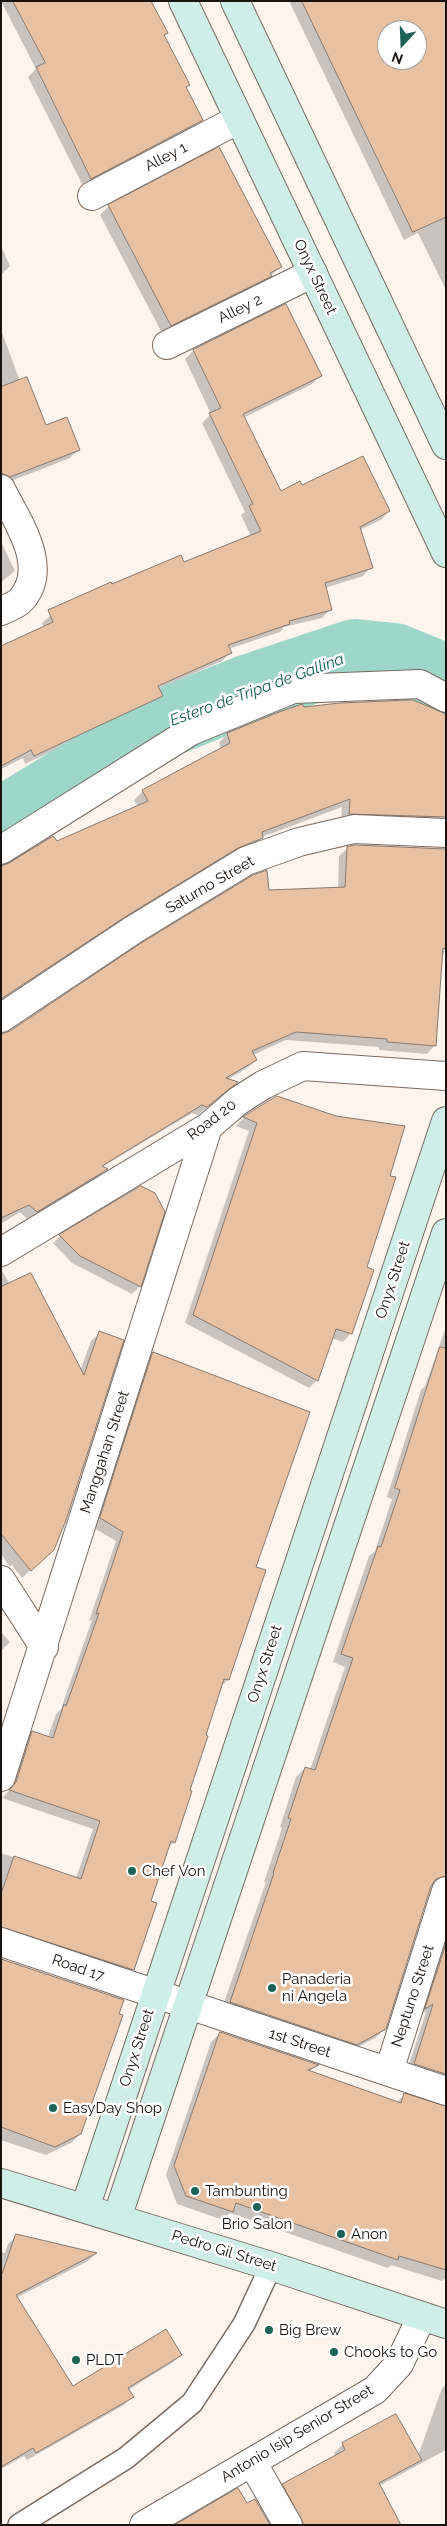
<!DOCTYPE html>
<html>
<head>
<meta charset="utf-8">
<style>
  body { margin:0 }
  #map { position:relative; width:447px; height:2526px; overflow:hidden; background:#fdf4ed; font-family:Raleway,sans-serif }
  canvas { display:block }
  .frame { position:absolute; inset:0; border:2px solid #18130f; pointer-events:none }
  .north { position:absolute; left:377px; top:20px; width:50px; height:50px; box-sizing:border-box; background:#fff; border:1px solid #a3a19f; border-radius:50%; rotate:200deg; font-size:14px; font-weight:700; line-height:20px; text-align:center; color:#18130f }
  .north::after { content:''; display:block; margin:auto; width:18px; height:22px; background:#1b6356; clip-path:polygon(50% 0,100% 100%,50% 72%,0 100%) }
</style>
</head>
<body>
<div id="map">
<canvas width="447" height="2526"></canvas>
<div class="frame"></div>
<div class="north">N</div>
</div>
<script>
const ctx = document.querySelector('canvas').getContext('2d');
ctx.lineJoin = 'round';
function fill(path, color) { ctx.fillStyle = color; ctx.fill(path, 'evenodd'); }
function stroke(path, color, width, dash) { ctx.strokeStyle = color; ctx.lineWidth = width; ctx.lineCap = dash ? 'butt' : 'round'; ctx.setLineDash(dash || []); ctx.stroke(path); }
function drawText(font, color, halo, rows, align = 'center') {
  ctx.font = font + ' Raleway,sans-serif'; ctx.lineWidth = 5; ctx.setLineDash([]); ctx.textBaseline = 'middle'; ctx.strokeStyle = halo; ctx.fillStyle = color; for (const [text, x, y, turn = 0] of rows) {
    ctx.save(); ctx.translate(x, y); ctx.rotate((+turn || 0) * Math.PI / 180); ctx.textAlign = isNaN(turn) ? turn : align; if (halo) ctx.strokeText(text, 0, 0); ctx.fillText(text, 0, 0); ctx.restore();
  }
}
fill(new Path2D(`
  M1,1h149l16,32 -3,3 22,52 17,32 -9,8 -110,58 -55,-109 8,-8z
  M289,1h157v289l-28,-57 -14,7zM387,30h30v30h-30z
  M218,149l62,118 -18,17 -100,49 -62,-118 9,-9z
  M1,246l9,20 -9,9z
  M285,305l35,71 -8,8 -69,34 37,74 21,-5 88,24 -8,9 -22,10 12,37 -8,9 -38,12 5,22 -8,8 -38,9 -4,5 -52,17 2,4 -8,8 -64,28 3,7 -8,8 -128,60 -2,-6 -22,11v-121l43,-20 -2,-5 9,-8 200,-79 -10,-21 4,-3 -43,-89 9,-9 -26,-55 8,-8z
  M1,330l19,51 26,46 33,22 -9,9 -69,27z
  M1,542l14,29 -14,11z
  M227,734l214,82 -8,9 -92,-3 1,-15 -80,30 -9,9 -25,10 -113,69 -114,76v-136l9,-1 128,-57 -4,-7 9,-9 78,-42 -2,-6z
  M348,848l98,99 -5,13 -6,85 -8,9 -48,-4v-3l-93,-7 -33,15 3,5 -9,8 -20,12 9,3 -38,32 -6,-2 -90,54 4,2 -8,8 -70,43 -8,-8 -19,12v-176l267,-157 70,-2 1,-33z
  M277,1097l74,236 -8,9 -12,-4 -14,42 -8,8 -124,-65 64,-192 -13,-5 8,-8z
  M163,1212l-24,75 -7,7 -60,-31 -19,-20 7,-7z
  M1,1269l9,15 70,87 11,-30 9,-8 -47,216 -31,29 -10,-13 -2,2 -9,-13z
  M446,1327v561l-5,-4 -11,2 -45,143 -10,9 -28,15 -126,-42 45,-129h-2l18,-54 -2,-1 16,-50 9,-9 5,2 35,-103 -12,-5 36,-106 6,-5 17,-52 -5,-2 34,-107 4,-4z
  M153,1353l101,215 -26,112 -8,7 -46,155 -6,6 -19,54 -16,67 -9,9 -123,-41v-84l75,25 17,-49 -91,-31 6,-6 16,-51 8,-9 16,5 8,-23 5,-5 31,-89 -3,1 27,-80 -24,-14 53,-165z
  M1,1632l9,10 -9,9z
  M446,1927v161l-40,-15 20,-61 -9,4z
  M1,1960l79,174 -9,9 -25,12 -45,-15z
  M220,2033l96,32 -7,7 87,31 8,-8 42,12v171l-4,3 -51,-16 -3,3 -158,-55 -7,7 -46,-16 -11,-29 45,-133z
  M17,2235l78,19 -7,7 -72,37 56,89 109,-33 -9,9 -44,27 4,7 -8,8 -97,55 -3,-4 -23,13v-217l4,1 3,-9z
  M446,2384v66l-67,36 21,39h-109l-16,-32 8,-8 53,-29 -2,-3 9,-9 52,-29 23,41 24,-68z`), '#0003');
stroke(new Path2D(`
  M1,823l164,-100 82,-33 108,-36 39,4 52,21`), '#9ed7ca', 70);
const building = new Path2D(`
  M13,1h138l17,32 -4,2 26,50 -4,2 17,33 -112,59 -55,-112 9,-4z
  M302,1h144v216l-33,15zM387,30h30v30h-30z
  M219,147l63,120 -12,6 2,3 -101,50 -63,-121z
  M286,304l36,72 -79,38 38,77 19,-10 2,4 61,-29 27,55 -30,16 13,41 -48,15 7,27 -43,11 1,3 -62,21 4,8 -74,33 5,10 -129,60 -3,-6 -30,16v-120l52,-24 -5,-12 63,-28 1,2 69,-29 3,7 77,-31 -12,-25 4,-2 -44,-91 12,-5 -28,-58z
  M27,377l19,48 21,-8 13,33 -70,27 -9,-4v-86z
  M413,700l33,14v103l-97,-3 1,-15 -88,33 1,6 -25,10 -113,69 -124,82v-133l8,-3 44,-27 4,5 91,-40 -6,-11 88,-47 -3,-10 52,-21 23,-8 2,3 36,-4z
  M355,845l91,4v100l-3,-1 -7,98 -49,-4v-3l-91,-7 -44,19 5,9 -31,18 12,4 -31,25 -5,-2 -100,61 6,3 -71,43 -8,-7 -28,13v-184l9,-3 131,-88 112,-68 14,-5 2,20 76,-3 2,-40z
  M277,1096l59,20 69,10 -15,50 6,1 -29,90 7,3 -22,64 -16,-5 -18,52 -125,-66 64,-192 -14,-6z
  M141,1186l14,7 10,19 -24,75 -61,-31 -21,-21z
  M31,1273l53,102 15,-44 25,9 -58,180 -12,30 -23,21 -30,-37v-247z
  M440,1347l6,1v528l-10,3 -5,7 -45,143 -29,16 -127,-43 44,-129h-1l18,-54 -3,-1 17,-51 10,3 38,-112 -12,-4 37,-108 3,1 19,-57 -5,-2z
  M153,1352l157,60 -54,155 10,3 -37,110 -5,-1 -18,56 2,1 -18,54 2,1 -17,52 -4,-2 -20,60 6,2 -23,67 -133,-43v-33l13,-38 67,23 19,-58 -91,-31 7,-8 16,-51 21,7 11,-34 2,2 33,-93 -3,1 27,-82 -23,-14z
  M446,1944v130l-32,-10 19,-60 -8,5z
  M1,1959l123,41 -5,14 4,1 -42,119 -26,13 -54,-20z
  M220,2032l99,33 -11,5 93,33 3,-10 42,13v164l-47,-14 -1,4 -162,-57 -3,9 -47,-16 -12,-30z
  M16,2234l81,19 -81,42 57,91 93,-57 16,26 -54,33 6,9 -98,56 -3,-5 -32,19v-196l1,2z
  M396,2414l26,46 -43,23 22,42h-97l-22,-41 63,-34 -3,-7z
  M238,2488l9,15 8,-4 15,26h-95z`);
fill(building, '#e8c0a2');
stroke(building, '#87796f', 1);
const lane = new Path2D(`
  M19,2525l107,-67 66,-55 52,-79 27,-58`);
const street = new Path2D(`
  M92,196l147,-77
  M167,345l146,-72
  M1,489c15,31 50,78 20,111 -4,5 -14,8 -20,11
  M1,850l190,-119 102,-42 127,-5 26,14
  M1,1018l132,-88 113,-69 53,-19 55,-13 92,4
  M1,1252l207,-125 30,-26 25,-16 40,-19 143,10
  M1,1580l43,67
  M1,1777l207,-650
  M1,1942l445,149
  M389,2071l57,-180
  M252,2462l36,63
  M144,2525l231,-135 24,-26 23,-48`);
const secondary = new Path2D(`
  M183,1l263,552
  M235,1l211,444
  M1,2183l270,83 175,58
  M85,2208l361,-1087
  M117,2218l329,-985`);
stroke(lane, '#796b61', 24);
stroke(street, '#796b61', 30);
stroke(secondary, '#796b61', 30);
stroke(lane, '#fff', 21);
stroke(street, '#fff', 28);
stroke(secondary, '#cfeee8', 28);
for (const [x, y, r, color] of [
  [132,1871,5,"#1b6356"],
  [272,1988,5,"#1b6356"],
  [53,2108,5,"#1b6356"],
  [195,2191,5,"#1b6356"],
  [257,2207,5,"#1b6356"],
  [341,2234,5,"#1b6356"],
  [269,2330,5,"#1b6356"],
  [334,2352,5,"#1b6356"],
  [76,2360,5,"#1b6356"]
]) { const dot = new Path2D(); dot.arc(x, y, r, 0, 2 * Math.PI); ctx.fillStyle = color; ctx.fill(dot); stroke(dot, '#fff', 2); }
drawText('15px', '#18130f', '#fff', [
  ["Alley 1",166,157,-28],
  ["Onyx Street",315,277,65],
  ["Alley 2",240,309,-26],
  ["Saturno Street",210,885,-30],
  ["Road 20",212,1120,-37],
  ["Onyx Street",393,1280,-72],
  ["Manggahan Street",105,1452,-72],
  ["Onyx Street",265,1664,-72],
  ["Road 17",78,1968,19],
  ["Neptuno Street",413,1996,-72],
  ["1st Street",300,2043,18],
  ["Onyx Street",137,2048,-72],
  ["Pedro Gil Street",224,2251,17],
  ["Antonio Isip Senior Street",297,2434,-31]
]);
drawText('15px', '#18130f', '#fff', [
  ["Chef Von",142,1871],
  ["Panaderia",282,1979],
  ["ni Angela",282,1996],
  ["EasyDay Shop",63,2108],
  ["Tambunting",205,2191],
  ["Brio Salon",257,2224,"center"],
  ["Anon",351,2234],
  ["Big Brew",279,2330],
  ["Chooks to Go",344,2352],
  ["PLDT",86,2360]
], 'left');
drawText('italic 16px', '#125e52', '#fff', [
  ["Estero de Tripa de Gallina",257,690,-20]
]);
</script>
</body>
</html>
